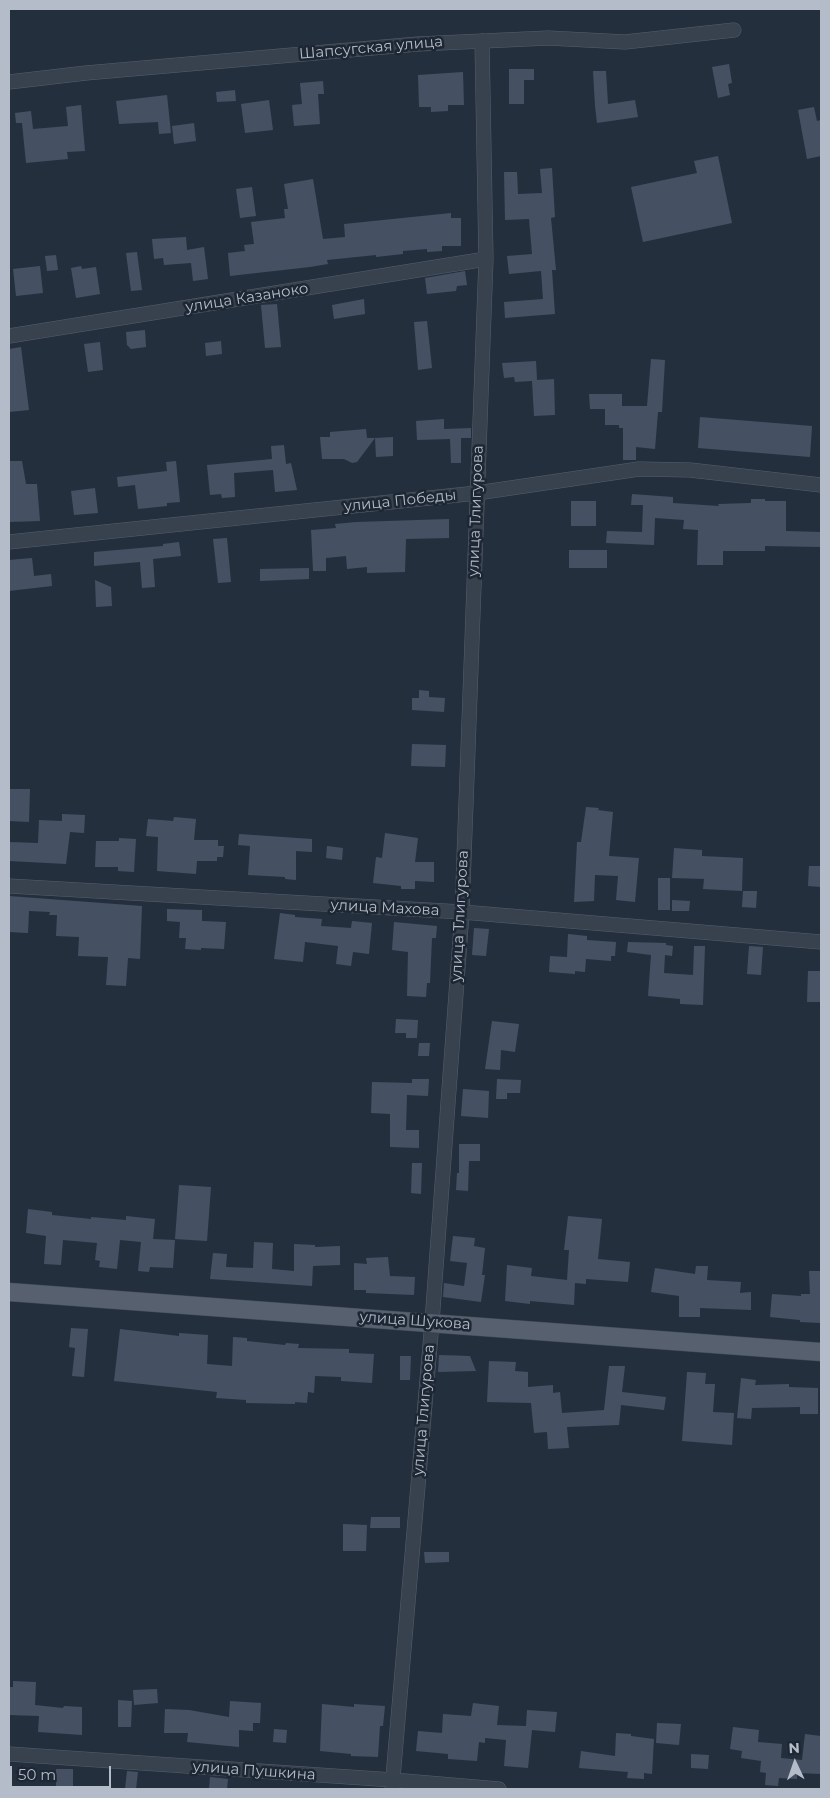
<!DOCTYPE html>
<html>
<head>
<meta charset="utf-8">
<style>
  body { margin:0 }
  #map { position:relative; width:830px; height:1798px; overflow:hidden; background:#242f3e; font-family:Montserrat,sans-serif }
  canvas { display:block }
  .frame { position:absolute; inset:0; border:10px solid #b4bcc9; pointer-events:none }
  .north { position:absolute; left:770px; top:1738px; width:50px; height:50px; -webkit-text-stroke:4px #1d2633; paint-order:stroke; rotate:357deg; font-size:14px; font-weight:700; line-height:20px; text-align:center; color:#b4bcc9 }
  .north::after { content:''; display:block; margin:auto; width:18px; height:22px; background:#b4bcc9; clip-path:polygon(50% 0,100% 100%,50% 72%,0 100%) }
  .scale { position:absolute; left:10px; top:1766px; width:101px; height:22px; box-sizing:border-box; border:2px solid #b4bcc9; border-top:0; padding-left:6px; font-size:15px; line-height:18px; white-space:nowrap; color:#b4bcc9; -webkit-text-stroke:4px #1d2633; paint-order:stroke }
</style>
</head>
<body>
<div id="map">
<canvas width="830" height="1798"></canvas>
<div class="frame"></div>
<div class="north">N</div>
<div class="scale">50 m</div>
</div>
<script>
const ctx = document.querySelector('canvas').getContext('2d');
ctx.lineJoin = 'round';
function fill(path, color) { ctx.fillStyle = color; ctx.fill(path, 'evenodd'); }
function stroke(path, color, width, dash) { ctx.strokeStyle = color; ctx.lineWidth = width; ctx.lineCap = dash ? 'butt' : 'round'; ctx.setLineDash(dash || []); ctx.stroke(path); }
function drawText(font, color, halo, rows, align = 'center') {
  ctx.font = font + ' Montserrat,sans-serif'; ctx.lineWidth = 5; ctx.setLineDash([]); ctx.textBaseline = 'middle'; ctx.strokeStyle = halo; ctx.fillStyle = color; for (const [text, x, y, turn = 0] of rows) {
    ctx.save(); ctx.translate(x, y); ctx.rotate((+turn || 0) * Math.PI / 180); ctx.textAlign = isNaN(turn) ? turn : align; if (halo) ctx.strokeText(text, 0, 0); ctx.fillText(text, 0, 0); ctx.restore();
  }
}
fill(new Path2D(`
  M729,64l3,19 -4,1 2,11 -12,3 -6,-31z
  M509,69h25v11h-10v24h-15z
  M593,71h13l2,33 27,-4 3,17 -41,6 -2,-17z
  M463,72l1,33h-16v6l-17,1v-5h-12l-1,-32z
  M323,81l1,13h-6l2,30 -26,2 -2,-21 10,-1 -2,-21z
  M235,90l1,11 -19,1 -1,-10z
  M167,95l4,38 -12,1 -1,-12 -39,2 -3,-23z
  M269,100l4,30 -28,3 -4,-29z
  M81,105l4,46 -18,1 1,7 -42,4 -4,-40h-6l-1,-10 16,-2 2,18 35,-3 -2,-19z
  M814,107l3,14 4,-1v36l-14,3 -9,-49z
  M194,123l2,18 -22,3 -2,-18z
  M718,156l14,67 -89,19 -12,-55 66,-14 -3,-12z
  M552,168l3,49 -4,1 5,52h-4l3,44 -50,4 -1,-16 39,-3 -2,-28 -32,3 -2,-18 25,-2 -3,-35 -24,1 -1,-48h13l1,22 24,-1 -2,-24z
  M313,179l10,60 22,-2 -1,-13 107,-11v5h10v28h-19v5l-15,1v-3l-24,2v3l-27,3v-2l-49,5 1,4 -18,3 -80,9 -2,-23 17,-2 -1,-6 10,-1 -3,-22 34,-4 -1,-9h4l-4,-25z
  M252,187l4,29 -16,2 -4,-29z
  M186,237l1,13 17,-3 4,32 -15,2 -2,-18 -27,2 -1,-7 -9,1 -2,-20z
  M137,252l5,38 -11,1 -5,-38z
  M56,255l2,15 -11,1 -2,-15z
  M40,266l3,27 -27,3 -3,-27z
  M81,266l1,3 14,-2 4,27 -24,4 -5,-30z
  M465,271l2,14 -10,1 -1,5 -29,3 -2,-16z
  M364,299l1,15 -31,5 -2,-14z
  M277,304l4,43 -16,1 -4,-43z
  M427,321l5,47 -14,2 -4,-48z
  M145,330l1,17 -15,2 -4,-4 -1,-13z
  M221,341l1,13 -16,2 -1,-13z
  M100,342l3,28 -15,2 -4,-28z
  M21,347l8,63 -20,2v-63z
  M651,359l14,1 -3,52h-4l-3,37 -19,-2v13h-13v-32h-4v-3h-14v-16h-15l-1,-15h33v12h25z
  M536,361l1,19 17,-1 1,36 -21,1 -2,-35 -17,1 -1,-5 -10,1 -2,-15z
  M700,417l112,9 -2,31 -112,-9z
  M444,419v10l27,-1v10h-10v25h-10l-1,-24 -33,1 -1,-19z
  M366,429l1,9h8l-18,24 -5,1 -8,-4h-22l-2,-22h10v-5z
  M393,437v19l-17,1 -1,-19z
  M284,445l2,19 5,-1 6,27 -22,2 -2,-22 -39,3 1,24 -13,1 -1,-4 -11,1 -3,-30 65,-6 -1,-13z
  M9,461h13l4,23h11l3,37 -31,1z
  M176,461l4,41 -13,1v3l-29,3 -3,-24 -17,2 -1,-10 50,-6 -1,-9z
  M95,488l3,25 -24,2 -3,-24z
  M632,494l41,3v6l46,3 -1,-2 33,-1v-4h14v2h21v30l35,1v15l-56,-1v5h-42v14h-26l1,-35 -15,-1 1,-9 -29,-2 -1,27 -48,-2 1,-12 35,1 1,-27h-12z
  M571,501h25v25h-25z
  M449,519v19l-43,1 -1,33 -38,1v-6l-20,2 -1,-13 -20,2v13h-13l-2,-41 25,-2 -1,-4 21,-2z
  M227,538l4,44 -13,1 -5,-44z
  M179,542l2,14 -28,3 2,28 -13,1 -2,-26 -46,4v-14l69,-6v-2z
  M569,550h38v18h-38z
  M32,558l2,18 17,-2 1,12 -43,5v-31z
  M309,568v11l-49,2v-12z
  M95,580l16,7 1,19 -16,1z
  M419,690l10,1v6l16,1 -1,14 -32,-2v-12h7z
  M412,744l34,1 -1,22 -34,-1z
  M9,789h21l-1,33 -20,-1z
  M586,807l13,1 -1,2 15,2 -4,44 30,2 -4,44 -19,-2 2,-24 -23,-1 -1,26 -20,1 3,-60h4z
  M62,814l23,1 -1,18 -14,-1 -4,32 -57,-3v-19l29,1 1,-23 23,1z
  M174,817l22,2 -2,21h24v6h6l-1,11h-6v4h-20l-1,13 -39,-3 1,-34 -12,-1 2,-17 25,2z
  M385,833l33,5 -3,24h19v20l-19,-1v8h-14v-3l-28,-3 3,-26 6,1z
  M239,834l73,5v13l-16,-1v29l-11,-1v-2l-37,-2 2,-29 -12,-1z
  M119,838l17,1 -2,33 -16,-1v-4h-23l1,-26h23z
  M327,846l16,2 -1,12 -16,-2z
  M674,848l28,2v6l41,2 -1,33 -39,-2 1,-10 -32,-1z
  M809,866h12v21l-13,-1z
  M658,878h12v32h-12z
  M743,891h14l-1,17 -14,-1z
  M9,896l133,10 -2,53 -12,-1 -2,28 -20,-1 2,-28 -30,-1 1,-19 -23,-1 1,-21h-8l1,-3 -21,-1 -1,22 -19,-1z
  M672,900l18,1 -1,10h-17z
  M167,909l35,1v11l24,1 -2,27 -23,-1v2l-16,-1 1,-11h-7l1,-16 -13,-1z
  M280,913l15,2v2l27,2 -1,7 30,2 1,-7 20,2 -3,31 -16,-2 -2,14 -15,-2 2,-18 -33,-4 -2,20 -29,-3z
  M394,922l43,4 -1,12h-4l-2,45h-3l-1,14 -19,-1 1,-44 -16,-2z
  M474,928l15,1 -3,27 -14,-1z
  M568,934l19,2v4l29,2 -1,14h-4v5l-25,-2 -1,13 -10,-1v3l-26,-2 1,-16 17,1z
  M628,942l38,1v2l7,1 -1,10 -7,-1 -1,18 29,2 1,-29h11l-2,59 -23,-1v-5l-32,-3 3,-41 -24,-3z
  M749,946l14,1 -2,28 -14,-1z
  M808,971h13v31h-14z
  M396,1019l22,1 -1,18h-11v-5h-11z
  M492,1021l27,3 -4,28 -14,-2 -1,20 -15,-1z
  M419,1043h11l-1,13h-11z
  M412,1079h17l-1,17 -21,-1 -1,35h13v18l-29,-1v-33l-19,-1 1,-31 40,1z
  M497,1079l24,1 -1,13h-13v6h-11z
  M463,1089l26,2 -1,27 -27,-2z
  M459,1144h21v17h-11l-1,30 -12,-1 1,-17h2z
  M412,1163h10l-1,31 -10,-1z
  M179,1185l32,2 -4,54 -32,-2z
  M28,1209l24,3v3l39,4v-2l35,3v-4l29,3 -2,20 22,1 -2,28 -23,-1 -1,5 -11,-1 3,-29 -21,-2 -3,29 -18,-2 1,-6 -5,-1 2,-17 -34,-3 -2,25 -17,-1 2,-28 -20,-3z
  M568,1216l34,3 -4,40 32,3 -2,20 -42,-3v5l-11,-1 -1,22 -44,-4v3l-25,-3 2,-36 25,3 -1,8 36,4 2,-30h-5z
  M453,1236l22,2 -1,8 11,2 -3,27h3l-4,27 -38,-5 1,-14 20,3 3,-23 -17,-2z
  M254,1242l19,1 -1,26 22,2v-27l21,1v2l25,-1v19l-27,1 -1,20 -102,-7 3,-26 14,1 -1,13 27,1z
  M388,1257l2,19 25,1 -1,18 -48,-2v-3h-12v-27l13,1 -1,-6z
  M696,1266h12l-1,14 34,2 -1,11 11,-1v18l-51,-2v9h-21v-21l-28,-4 4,-24 40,6z
  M809,1271h12v52l-21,-1v-2l-30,-3 2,-23 29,2v-2h9z
  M71,1328l17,1 -4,48 -12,-1 3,-28 -6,-1z
  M120,1329l59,7v-3l29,2 -1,29 25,2 1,-29 14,1v3l38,4 1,-2 13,1 -1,4 51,1v4l25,1 -2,29 -31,-2v-4l-26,-1 -1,17 -6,-1 -1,11 -12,-1v2l-49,-1v-3l-30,-2 1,-6 -103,-11z
  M439,1355l31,1 6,15 -38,1z
  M400,1356h11l-1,24h-10z
  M489,1361l27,1 -1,9 13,1v15l25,-2v8l7,-1 2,21 42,-3 5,-44h16l-3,26 44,5 -2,13 -43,-5 -2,20 -52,2 2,21 -21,1 -1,-17 -13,1 -3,-30 -44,-1z
  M687,1372l19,1 -1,11h10l-2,28 21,1 -2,32 -50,-4z
  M741,1378l15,2 -1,5 34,-1v3l29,1v26h-18v-7l-48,1 -1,11 -14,-1z
  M371,1517h29v11h-30z
  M343,1524l24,1 -1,26h-23z
  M424,1552h25v10l-24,1z
  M13,1681l23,1 -1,23 28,3 1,-2 18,1v28l-44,-3 1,-16 -30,-1v-28h4z
  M157,1689l1,14 -24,2 -1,-15z
  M118,1700l14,1 -1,26h-13z
  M230,1701l31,2 -1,20h-7v8l-14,-1v17l-52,-5 1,-9h-24l1,-24 24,1 40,7z
  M473,1703l26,3 -2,19 29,1 1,-16 30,2 -2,20 -23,-2 -4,38 -24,-2 2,-26 -21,-2v5l-6,-1 -2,19 -29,-2v-5l-32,-3 2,-20 24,2 1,-19 28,2z
  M322,1704l32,3v-3l31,2 -2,20h-3l-2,31 -27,-1v-2l-31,-3z
  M657,1723l24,1 -2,21 -23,-2z
  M733,1727l26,3 -1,12 24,2 -1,14 21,2 3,-26 16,2v38l-24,-1v6l-18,-1 -1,8 -13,-1 1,-12 -6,-1 1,-11 -20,-3 1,-7 -12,-2z
  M274,1729l13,1 -1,13 -13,-1z
  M616,1733l15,1v2l23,3 -2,35 -8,-1v6l-17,-1 1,-6 -49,-4 2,-17 34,5z
  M691,1754l18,1 -1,14 -17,-1z
  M56,1769h17v20h-17z
  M127,1771l11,1 -2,17h-11z
  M210,1777l18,2 -1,10h-18z`), '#455162');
const minor = new Path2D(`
  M9,82l77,-9 332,-29 130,-6 77,4 109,-12
  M9,336l477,-77
  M9,542l468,-49 162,-24 51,1 131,15
  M9,886l453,26 359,30
  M9,1754l384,26 106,9
  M392,1789l40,-467 30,-410 24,-653 -4,-218`);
const major = new Path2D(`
  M9,1292l812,60`);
stroke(minor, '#565f6c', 15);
stroke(major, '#414a57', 19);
stroke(minor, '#38414e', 14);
stroke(major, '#56606e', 18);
drawText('15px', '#b4bcc9', '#1d2633', [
  ["Шапсугская улица",371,48,-5],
  ["улица Казаноко",247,298,-9],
  ["улица Победы",400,501,-6],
  ["улица Тлигурова",476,511,-88],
  ["улица Махова",385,908,3],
  ["улица Тлигурова",460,916,-87],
  ["улица Шукова",415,1321,4],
  ["улица Тлигурова",424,1410,-85],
  ["улица Пушкина",254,1771,4]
]);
</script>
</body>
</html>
